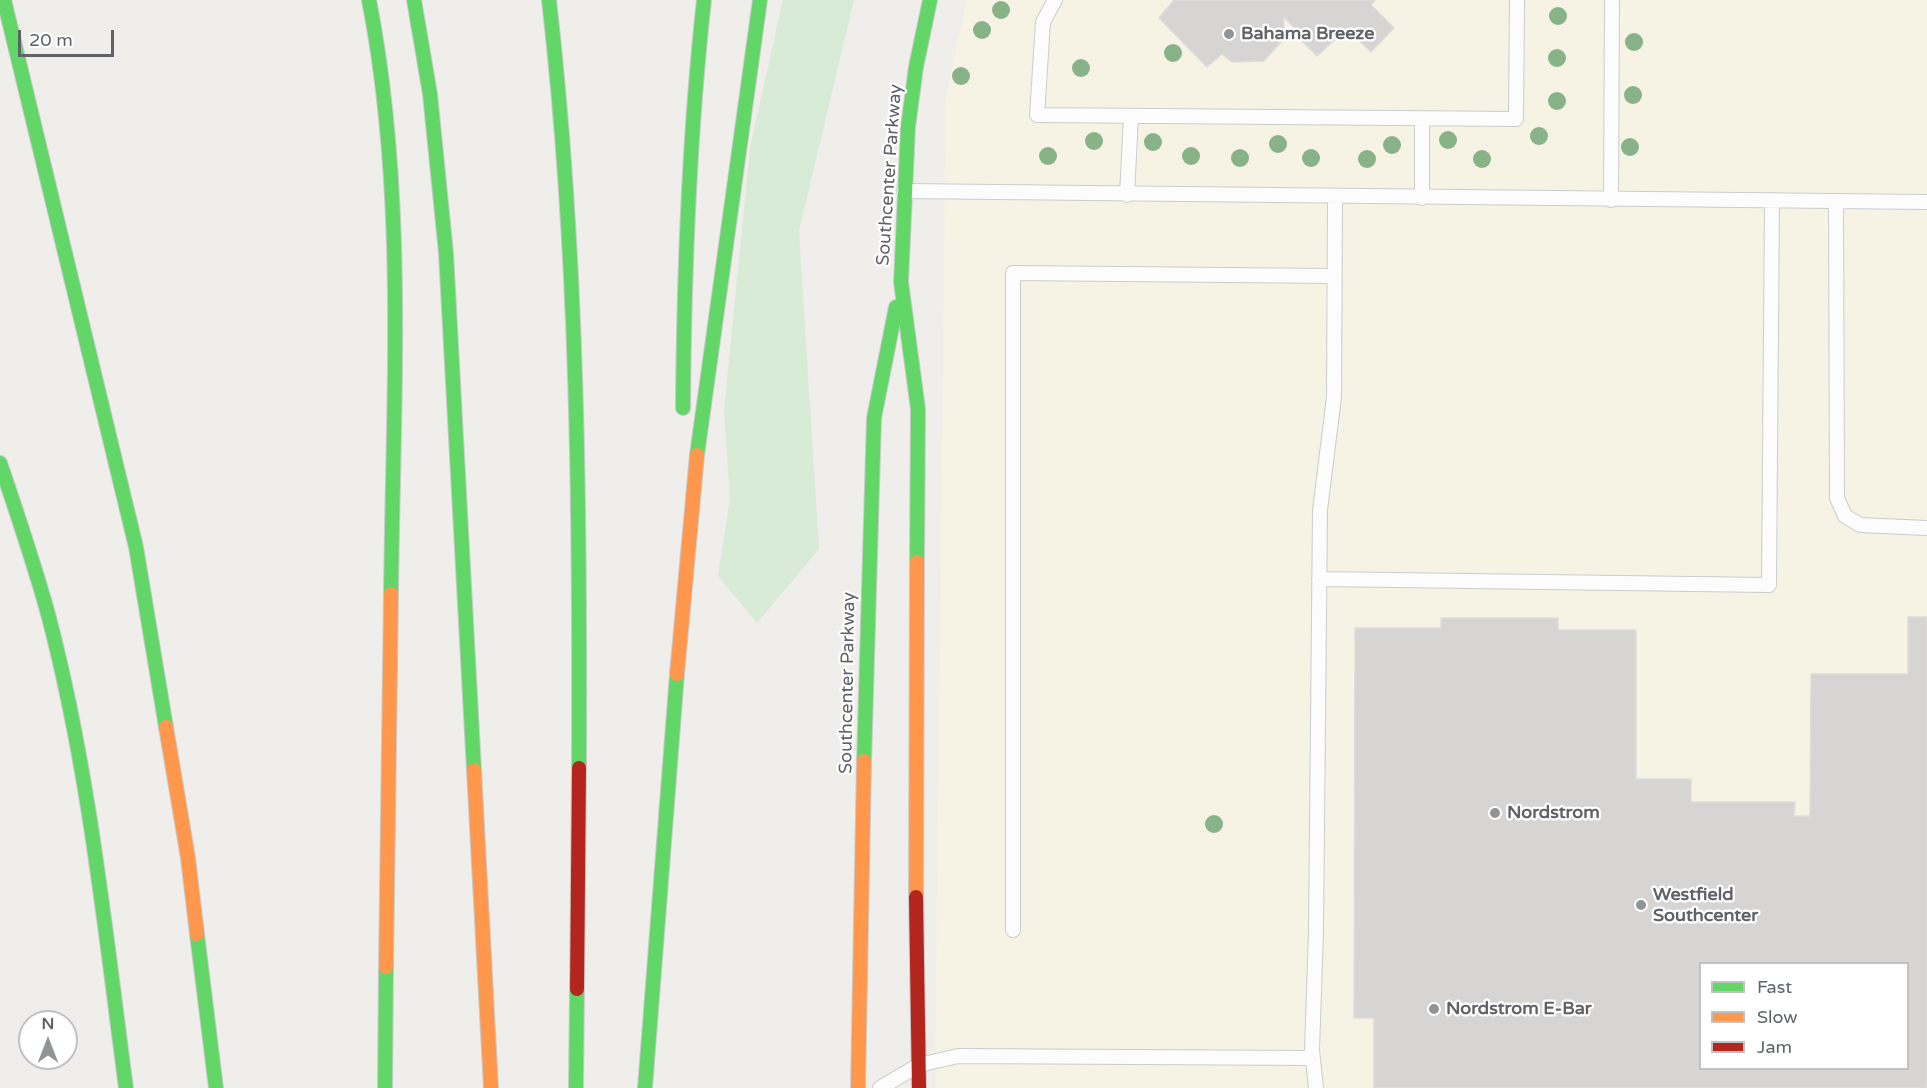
<!DOCTYPE html>
<html>
<head>
<meta charset="utf-8">
<style>
  body { margin:0 }
  #map { position:relative; width:1927px; height:1088px; overflow:hidden; background:#efeeea; font-family:"Varela Round",sans-serif }
  canvas { display:block }
  .legend { position:absolute; left:1699px; top:962px; width:210px; height:108px; box-sizing:border-box; background:#fff; border:2px solid #bfc1c3; margin:0; padding:8px 10px; list-style:none; font-size:18px; color:#5f6368 }
  .legend li { display:flex; align-items:center; gap:12px; height:30px }
  .legend b { width:30px; border:2px solid #bfc1c3 }
  .north { position:absolute; left:18px; top:1010px; width:60px; height:60px; box-sizing:border-box; background:#fff; border:2px solid #bfc1c3; border-radius:50%; rotate:0deg; font-size:16px; font-weight:700; line-height:24px; text-align:center; color:#5f6368 }
  .north::after { content:''; display:block; margin:auto; width:21px; height:27px; background:#919496; clip-path:polygon(50% 0,100% 100%,50% 72%,0 100%) }
  .scale { position:absolute; left:18px; top:30px; width:96px; height:27px; box-sizing:border-box; border:3px solid #5f6368; border-top:0; padding-left:8px; font-size:18px; line-height:21px; white-space:nowrap; color:#5f6368; -webkit-text-stroke:4px #fff; paint-order:stroke }
</style>
</head>
<body>
<div id="map">
<canvas width="1927" height="1088"></canvas>
<ul class="legend">
<li><b style="height:8px;background:#63d668"></b>Fast</li>
<li><b style="height:8px;background:#ff974d"></b>Slow</li>
<li><b style="height:8px;background:#b3261e"></b>Jam</li>
</ul>
<div class="north">N</div>
<div class="scale">20 m</div>
</div>
<script>
const ctx = document.querySelector('canvas').getContext('2d');
ctx.lineJoin = 'round';
function fill(path, color) { ctx.fillStyle = color; ctx.fill(path, 'evenodd'); }
function stroke(path, color, width, dash) { ctx.strokeStyle = color; ctx.lineWidth = width; ctx.lineCap = dash ? 'butt' : 'round'; ctx.setLineDash(dash || []); ctx.stroke(path); }
function drawText(font, color, halo, rows, align = 'center') {
  ctx.font = font + ' "Varela Round",sans-serif'; ctx.lineWidth = 4.5; ctx.setLineDash([]); ctx.textBaseline = 'middle'; ctx.strokeStyle = halo; ctx.fillStyle = color; for (const [text, x, y, turn = 0] of rows) {
    ctx.save(); ctx.translate(x, y); ctx.rotate((+turn || 0) * Math.PI / 180); ctx.textAlign = isNaN(turn) ? turn : align; if (halo) ctx.strokeText(text, 0, 0); ctx.fillText(text, 0, 0); ctx.restore();
  }
}
fill(new Path2D(`
  M967,0h960v1088h-992l11,-993zM1700,964h208v104h-208z`), '#f7f3e4');
fill(new Path2D(`
  M783,0h71l-55,231 20,318 -62,74 -39,-47 12,-76 -6,-88 26,-264z`), '#d8ebd6');
const building = new Path2D(`
  M1174,0h201l-4,5 23,23 -23,24 -20,-19 -9,8 -4,-4 -21,19 -18,-18 2,-3 -17,-18 -1,23 -19,21 -32,1 -10,-8 -15,13 -48,-49z
  M1908,617h19v471h-553v-70h-20l1,-390h86v-10h117v12h78v149h55v23h104l-1,14h16l1,-142h97zM1700,964h208v104h-208z`);
fill(building, '#d6d5d3');
stroke(building, '#deddd9', 1.5);
const lane = new Path2D(`
  M1055,0l-12,22 -6,93 479,4 1,-119
  M1422,119v79
  M904,191l1023,11
  M1127,195l4,-79
  M1611,200l1,-200
  M1836,201l1,297 8,18 15,9 67,3
  M1319,579l450,6 3,-384
  M1013,930v-657l321,3
  M880,1088l39,-23 39,-9 354,2
  M1316,1088l-4,-38 4,-119 4,-421 14,-113 1,-199`);
const fast = new Path2D(`
  M4,0l132,547 30,180
  M369,0c38,195 24,396 22,594
  M414,0l16,94 16,159 28,517
  M549,0c29,254 31,512 30,768
  M683,408c1,-137 6,-272 21,-408
  M697,455l63,-455
  M0,463c17,50 34,100 48,151 41,155 57,316 78,474
  M917,562l1,-153 -17,-127 7,-155 8,-60 14,-67
  M864,761l10,-343 22,-111
  M197,934l19,154
  M385,1088l1,-121
  M576,1088l1,-99
  M645,1088l32,-414`);
const slow = new Path2D(`
  M677,674l20,-219
  M166,727l22,131 9,76
  M474,770l17,318
  M916,897l1,-335
  M386,967l5,-373
  M858,1088l6,-327`);
const jam = new Path2D(`
  M916,897l3,191
  M577,989l2,-221`);
stroke(lane, '#cbcccc', 16);
stroke(fast, '#cacacb', 16);
stroke(slow, '#cacacb', 16);
stroke(jam, '#cacacb', 16);
stroke(lane, '#fdfcfc', 14);
stroke(fast, '#63d668', 14);
stroke(slow, '#ff974d', 14);
stroke(jam, '#b3261e', 14);
ctx.fillStyle = '#88b388';
for (const [x, y] of [
  [1001,10],
  [1558,16],
  [982,30],
  [1634,42],
  [1173,53],
  [1557,58],
  [1081,68],
  [961,76],
  [1633,95],
  [1557,101],
  [1539,136],
  [1448,140],
  [1094,141],
  [1153,142],
  [1278,144],
  [1392,145],
  [1630,147],
  [1048,156],
  [1191,156],
  [1240,158],
  [1311,158],
  [1367,159],
  [1482,159],
  [1214,824]
]) { ctx.beginPath(); ctx.arc(x, y, 9, 0, 2 * Math.PI); ctx.fill(); }
for (const [x, y, r, color] of [
  [1229,34,6,"#919496"],
  [1495,813,6,"#919496"],
  [1641,905,6,"#919496"],
  [1434,1009,6,"#919496"]
]) { const dot = new Path2D(); dot.arc(x, y, r, 0, 2 * Math.PI); ctx.fillStyle = color; ctx.fill(dot); stroke(dot, '#fff', 2); }
drawText('bold 18px', '#5f6368', '#fff', [
  ["Bahama Breeze",1241,34],
  ["Nordstrom",1507,813],
  ["Westfield",1653,895],
  ["Southcenter",1653,916],
  ["Nordstrom E-Bar",1446,1009]
], 'left');
drawText('18px', '#5f6368', '#fff', [
  ["Southcenter Parkway",890,175,-86],
  ["Southcenter Parkway",848,683,-89]
]);
</script>
</body>
</html>
